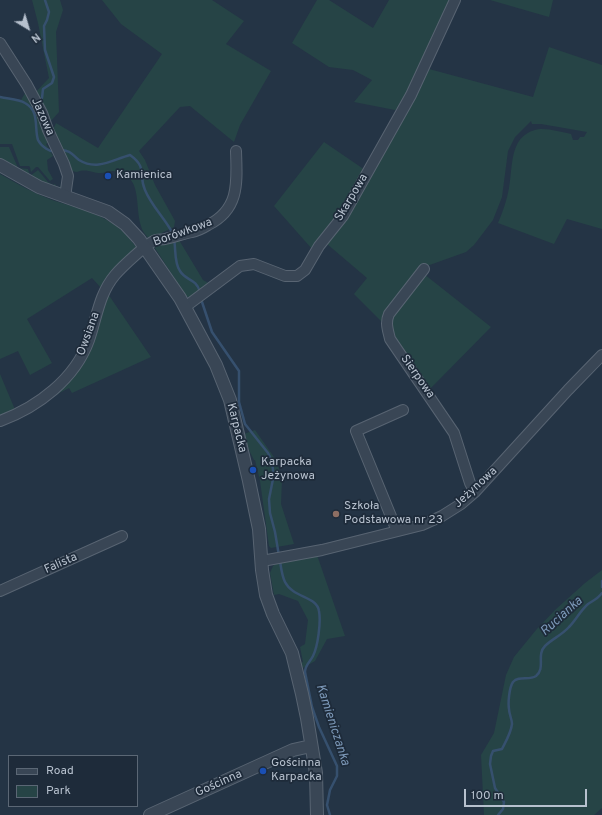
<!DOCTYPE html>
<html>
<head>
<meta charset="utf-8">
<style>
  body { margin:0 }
  #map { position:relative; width:602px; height:815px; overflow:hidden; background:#243445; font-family:Overpass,sans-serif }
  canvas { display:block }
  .legend { position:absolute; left:8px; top:755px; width:130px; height:52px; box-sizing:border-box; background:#1e2b3a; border:1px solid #5b6775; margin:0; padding:5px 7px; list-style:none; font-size:12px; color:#b7c1ce }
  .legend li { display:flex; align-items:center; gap:8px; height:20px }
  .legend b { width:20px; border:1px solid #5b6775 }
  .north { position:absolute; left:8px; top:8px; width:40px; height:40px; -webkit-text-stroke:3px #1e2b3a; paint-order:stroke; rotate:142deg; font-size:11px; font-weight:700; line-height:16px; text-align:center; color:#b7c1ce }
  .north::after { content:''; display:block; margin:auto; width:14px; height:18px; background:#b7c1ce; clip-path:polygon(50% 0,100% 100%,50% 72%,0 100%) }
  .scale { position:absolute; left:464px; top:789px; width:123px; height:18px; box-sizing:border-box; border:2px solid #b7c1ce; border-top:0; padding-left:5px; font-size:12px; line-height:14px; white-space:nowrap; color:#b7c1ce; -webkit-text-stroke:3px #1e2b3a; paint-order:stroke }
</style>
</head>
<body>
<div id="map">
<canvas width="602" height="815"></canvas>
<ul class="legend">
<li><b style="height:5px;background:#394655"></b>Road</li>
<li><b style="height:11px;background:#264446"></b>Park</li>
</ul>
<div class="north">N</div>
<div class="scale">100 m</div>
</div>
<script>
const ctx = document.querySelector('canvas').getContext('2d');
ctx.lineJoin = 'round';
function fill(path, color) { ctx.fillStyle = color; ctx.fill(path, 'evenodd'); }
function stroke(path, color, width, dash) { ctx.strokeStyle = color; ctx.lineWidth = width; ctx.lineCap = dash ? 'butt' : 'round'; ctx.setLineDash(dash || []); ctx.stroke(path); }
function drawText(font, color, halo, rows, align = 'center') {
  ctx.font = font + ' Overpass,sans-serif'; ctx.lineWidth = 3.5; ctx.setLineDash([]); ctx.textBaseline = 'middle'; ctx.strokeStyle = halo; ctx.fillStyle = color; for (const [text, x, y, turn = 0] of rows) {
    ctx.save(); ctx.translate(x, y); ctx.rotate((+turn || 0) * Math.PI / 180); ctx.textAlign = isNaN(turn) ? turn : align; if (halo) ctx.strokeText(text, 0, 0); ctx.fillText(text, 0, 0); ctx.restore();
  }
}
fill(new Path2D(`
  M32,0h28l3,10 -7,22 3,80 -9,10 -16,-28 15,-16 -11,-55z
  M102,0h110l32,21 -18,23 45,27 -31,54 -6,17 -44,-36 -10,1 -41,44 6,9 10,25 20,36 -1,6 -25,12c-3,-4 -7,-8 -8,-13 -7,-21 3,-51 -28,-55 -4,0 -8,2 -12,2 -10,0 -14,-5 -24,-1l-6,-1 -18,-41 3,-7 42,25 64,-94 -41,-30z
  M317,0h12l44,28 16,-28h62l-28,64 -24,45 -4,1 -41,-8 18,-22 -19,-10 -24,-3 -37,-24z
  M490,0h63l-4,17z
  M549,47l53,18v164l-35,-10 -13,25 -56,-21c5,-12 9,-23 11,-35 4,-21 0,-51 26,-58 9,-3 26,2 36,4l2,6h5l2,-3h4l3,-5 -46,-8h-9l-1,-3 -16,16 -7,14 -6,46 -9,23 -19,25 -8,7 -42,15 -40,57 -30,-30 13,-16 -40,-34 102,-175 104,28z
  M27,90l22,52 -3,2 7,12 -6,4 1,10 5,9 -3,2 -12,-14h-2l-5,5 -1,-5 -1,-1h-9l-8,-22h-12v-48l21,4z
  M324,142l41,28 -27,45 -26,34 -38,-43z
  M0,147h9l9,21 10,1 2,7 8,-6 10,12 5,3 2,-1 2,4 6,-3 -1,2 -6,2 -16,-6 -40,-23z
  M0,174c17,10 34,19 52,26 21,7 44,12 63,25 9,6 16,16 23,24l-36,40 -10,-11 -65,41 25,44 -22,12 -12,-24 -18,8z
  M179,240l24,40 7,4 -20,14 -4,-2 -33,-51z
  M424,274l67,53 -63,64 -36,-53 -1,-23z
  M106,291l45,66 -79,36 -3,-5 -21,11 23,-24z
  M0,374l16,38 -16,7z
  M255,430l21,30 6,18 -1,26 13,40 -23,4 -2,-2 -9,-65 -5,-21h-1l-7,-14 -3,-12z
  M317,555l28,81 -18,3 -12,22 -14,8 -1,-6 3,-1 -3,-15 5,-3 3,-24 -10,-19 -19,-7 -5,1 -4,-22 3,-7 3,-3z
  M602,570v238l-8,7h-110l-3,-60 13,-22 12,-58 8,-18 22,-27 19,-20 30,-27z`), '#264446');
stroke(new Path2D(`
  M0,97c8,2 18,2 25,6 15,8 9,25 13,37 3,6 12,13 18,11
  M42,98l1,-9 9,-6 2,-6 -9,-27 -1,-24 3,-6 2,-8 -4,-12
  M61,150c11,1 10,4 18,10 18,11 33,0 51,-5 18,13 8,19 15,35 7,17 20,28 28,44
  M174,239c2,10 0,24 6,32 6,10 16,7 20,21
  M201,299l11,33 27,39v31l6,22 23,29 4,8 1,9v9l-4,20 1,14 5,19 4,24
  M280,561c1,7 2,15 5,21 8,16 32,14 34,29 2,11 -1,35 -6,45 -3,6 -8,9 -8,16l7,35 7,20 18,39v10l-7,14 -3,15 3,10
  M602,581v6
  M498,815l5,-6 1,-7 -9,-14 -5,-24 1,-8 2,-5 9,-2c4,-8 9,-16 10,-25 0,-5 -3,-10 -3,-15 -1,-6 0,-21 4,-27 6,-7 16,-1 23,-6 10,-8 0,-21 9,-30 7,-7 17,-11 24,-19 7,-7 11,-16 19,-23 6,-4 10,-5 14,-11`), '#36506e', 2.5);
const minor = new Path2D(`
  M0,43l27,42 15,28 6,17 16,34 4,12 -3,21
  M424,269l-35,45c-4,9 -1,16 1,25l64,94 16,50 5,9
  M185,307l55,-41 14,-2 31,12h12l8,-6 14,-24 24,-30 68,-121 44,-95
  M0,421c38,-14 75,-42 89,-81 8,-23 10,-46 26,-65 6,-7 32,-32 41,-35 3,-1 6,0 9,-1 9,-2 18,-5 27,-7 6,-1 11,-4 16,-7 32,-16 29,-43 28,-74
  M397,531l-41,-100 47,-21
  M262,561l60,-11 100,-25 20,-9 19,-12 14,-12 93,-102 34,-35
  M0,591l122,-55`);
const tertiary = new Path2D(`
  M0,165l39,22 69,25 17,12 14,15 41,59 36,67 14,35 19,81 10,48 3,41 4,25 7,19 19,39 10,41 5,24 9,55 1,42
  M150,815l143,-65 18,-4`);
stroke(minor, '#586472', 12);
stroke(tertiary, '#586472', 14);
stroke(minor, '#394655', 10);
stroke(tertiary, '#394655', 12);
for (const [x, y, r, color] of [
  [108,176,4,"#1a4fb4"],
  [253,470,4,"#1a4fb4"],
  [336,514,4,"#8d6e63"],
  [263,771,4,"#1a4fb4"]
]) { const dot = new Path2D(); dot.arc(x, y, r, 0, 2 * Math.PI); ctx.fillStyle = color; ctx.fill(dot); stroke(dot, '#1e2b3a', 1.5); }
drawText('12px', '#b7c1ce', '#1e2b3a', [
  ["Jazowa",42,117,66],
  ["Skarpowa",352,198,-59],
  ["Borówkowa",183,233,-20],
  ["Owsiana",89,334,-70],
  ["Sierpowa",417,377,55],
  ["Karpacka",236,428,76],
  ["Jeżynowa",476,488,-43],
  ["Falista",61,564,-24],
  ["Gościnna",219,784,-24]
]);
drawText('12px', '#b7c1ce', '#1e2b3a', [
  ["Kamienica",116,176],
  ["Karpacka",261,463],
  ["Jeżynowa",261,477],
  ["Szkoła",344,507],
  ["Podstawowa nr 23",344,521],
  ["Gościnna",271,764],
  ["Karpacka",271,778]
], 'left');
drawText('italic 13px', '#7c98b8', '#1e2b3a', [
  ["Rucianka",562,617,-42],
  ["Kamieniczanka",332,725,72]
]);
</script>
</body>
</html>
